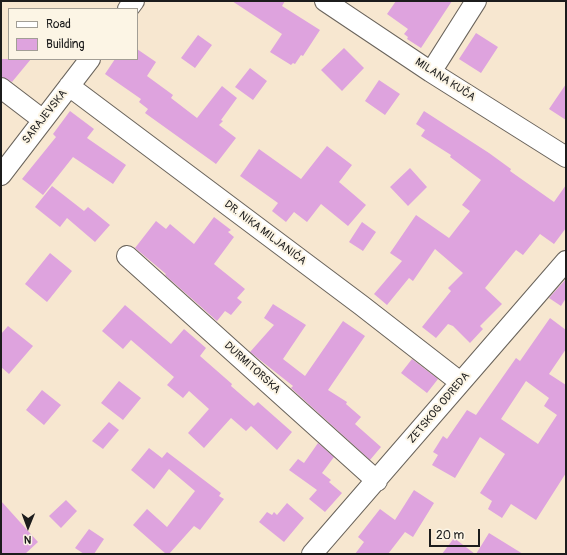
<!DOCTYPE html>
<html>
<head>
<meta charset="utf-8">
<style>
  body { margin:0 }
  #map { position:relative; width:567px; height:555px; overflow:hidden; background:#f7e7d0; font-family:Pangolin,sans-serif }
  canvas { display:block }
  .frame { position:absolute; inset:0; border:2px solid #1c1c1c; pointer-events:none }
  .legend { position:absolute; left:8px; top:8px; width:130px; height:52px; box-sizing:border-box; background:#fcf5e5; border:1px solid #a29e95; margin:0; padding:5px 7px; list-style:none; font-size:12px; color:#1c1c1c }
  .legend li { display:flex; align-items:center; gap:8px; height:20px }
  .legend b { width:20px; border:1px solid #a29e95 }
  .north { position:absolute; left:8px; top:507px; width:40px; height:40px; -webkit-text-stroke:3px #fcf5e5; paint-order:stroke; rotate:181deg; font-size:11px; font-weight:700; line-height:16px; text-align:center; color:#1c1c1c }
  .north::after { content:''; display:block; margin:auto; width:14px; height:18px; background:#1c1c1c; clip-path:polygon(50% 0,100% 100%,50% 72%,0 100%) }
  .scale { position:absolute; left:429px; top:529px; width:51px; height:18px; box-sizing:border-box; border:2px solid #1c1c1c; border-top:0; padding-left:5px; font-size:12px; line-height:14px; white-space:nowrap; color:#1c1c1c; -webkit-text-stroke:3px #fcf5e5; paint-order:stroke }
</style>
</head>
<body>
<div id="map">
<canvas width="567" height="555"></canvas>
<div class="frame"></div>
<ul class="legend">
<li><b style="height:5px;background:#fff"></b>Road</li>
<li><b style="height:11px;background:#dea3de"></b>Building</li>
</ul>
<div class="north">N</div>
<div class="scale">20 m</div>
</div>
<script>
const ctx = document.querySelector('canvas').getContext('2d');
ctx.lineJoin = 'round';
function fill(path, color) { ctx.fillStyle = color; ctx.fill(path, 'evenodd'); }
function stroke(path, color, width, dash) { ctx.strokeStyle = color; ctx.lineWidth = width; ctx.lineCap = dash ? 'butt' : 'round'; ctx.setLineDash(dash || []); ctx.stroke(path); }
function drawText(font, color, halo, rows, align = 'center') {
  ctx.font = font + ' Pangolin,sans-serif'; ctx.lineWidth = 4; ctx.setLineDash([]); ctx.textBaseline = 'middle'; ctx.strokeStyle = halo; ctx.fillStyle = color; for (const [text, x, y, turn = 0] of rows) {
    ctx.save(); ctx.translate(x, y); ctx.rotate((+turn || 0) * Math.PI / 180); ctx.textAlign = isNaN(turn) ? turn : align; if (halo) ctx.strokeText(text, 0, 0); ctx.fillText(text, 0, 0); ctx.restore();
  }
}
fill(new Path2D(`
  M232,1h53l-3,5 38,24 -17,26 -2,-1 -6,9 -2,-1 -2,2 -21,-13 12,-18z
  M396,1h56l-31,47 -14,-9 1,-2 -4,-3 4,-5 -21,-15z
  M476,33l22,14 -17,26 -22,-14z
  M198,35l14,10 -17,23 -14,-10z
  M344,48l20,20 -22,23 -21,-21z
  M137,49l19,13 -9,14 26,19 -2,3 26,20 25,-32 15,12 -16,22 2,1 -4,4 17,13 -20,26 -71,-51 3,-4 -9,-7 2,-3 -36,-25 10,-15h22z
  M1,59h30l-19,23 -11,-5z
  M250,68l17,13 -14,19 -18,-13z
  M379,80l21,14 -15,21 -20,-14z
  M566,84v36l-17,-11z
  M70,111l24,18 -7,9 39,27 -13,19 -40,-27 -30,38 -21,-16 34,-42 -3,-3z
  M424,111l65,42 22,16 -1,2 44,31 12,-17v43l-12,16 -14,-10 -17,21 -7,-5 -31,38 17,16 -22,22 3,3 -13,14 -17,-17 -5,-2 -12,14 -14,-11 29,-36 -3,-3 15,-15 -28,-24 -22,32 -4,-3 -22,27 -13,-11 28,-33 -12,-8 26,-38 33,23 21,-27 -8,-6 19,-25 -31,-23 1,-2 -30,-19 4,-6 -9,-6z
  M327,146l25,19 -13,17 27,23 -18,21 -27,-22 -14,18 -13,-10 -8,10 -14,-11 6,-8 -38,-27 19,-27 42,30z
  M410,168l17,19 -19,19 -18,-19z
  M52,186l32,25 4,-4 22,18 -15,17 -28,-24 -7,9 -25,-20z
  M214,217l17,13 -3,2 6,5 -20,27 31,25 -8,9 5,4 -11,13 -6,-4 -8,10 -52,-46 1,-1 -31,-26 21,-27 10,8 4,-5 24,20z
  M362,222l14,10 -13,19 -14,-9z
  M50,253l22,18 -25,31 -22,-18z
  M566,279v19l-5,8 -12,-8z
  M273,304l33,21 -23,34 22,17 38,-55 22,15 -37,54 19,12 -1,2 15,13 -6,7 26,23 -11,13 -79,-72 2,-2 -43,-34 24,-27 -10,-7z
  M125,305l46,39 13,-15 22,19 -6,8 32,28 -1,2 23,20 4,-4 34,30 -15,18 -26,-24 -5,5 -15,-13 -27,30 -16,-15 21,-24 -20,-18 -6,7 -16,-13 7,-8 -43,-37 -8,9 -21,-18z
  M550,318l16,12v19l-17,25 17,11v88l-30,47 -25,-16 -9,14 -14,-9 4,-8 -12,-8 25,-39 -25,-17 -25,41 -23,-13 6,-10 -5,-3 10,-16 4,3 20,-29 9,5 40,-57 4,3zM526,381l23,17 -5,8 13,9 -19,29 -37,-25z
  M8,326l25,20 -24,28 -8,-7v-33z
  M412,359l26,20 -11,14 -26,-20z
  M119,381l22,17 -18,22 -22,-17z
  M42,390l19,15 -17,20 -18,-15z
  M109,422l10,8 -16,19 -11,-8z
  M318,443l16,14 -12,16 9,7 -2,2 13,11 -17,19 -16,-13 8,-9 -28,-20 9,-11 6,4z
  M149,448l13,10 5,-6 54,41 -2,3 5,3 -24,31 -6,-4 -25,28h-3l-33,-29 14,-16 20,18 28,-36 -26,-22 -15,20 -23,-19z
  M414,490l20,13 -21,34 -8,-5 -17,22h-33l9,-12 -6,-5 22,-28 15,11z
  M66,500l11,11 -16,17 -12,-12z
  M1,501l37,41 -13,12h-24z
  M287,503l17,15 -20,24 -25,-20 8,-10 5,3 2,-3 3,3z
  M89,529l15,10 -10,15h-10l-9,-6z
  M489,533l34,21h-47z
  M454,538l21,16h-33z`), '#dea3de');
const minor = new Path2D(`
  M325,1l106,71 135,85
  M128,9l6,-8
  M431,72l45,-71
  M69,86l292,219 99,77
  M1,88l42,32
  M1,175l89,-116
  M127,256l250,225
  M312,554l254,-293`);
stroke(minor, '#69635b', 22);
stroke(minor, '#fff', 20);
drawText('11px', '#1c1c1c', '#fcf5e5', [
  ["MILANA KUČA",445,80,33],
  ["SARAJEVSKA",45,117,-52],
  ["DR. NIKA MILJANIĆA",265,233,37],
  ["DURMITORSKA",252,368,42],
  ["ZETSKOG ODREDA",439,408,-50]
]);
</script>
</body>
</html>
